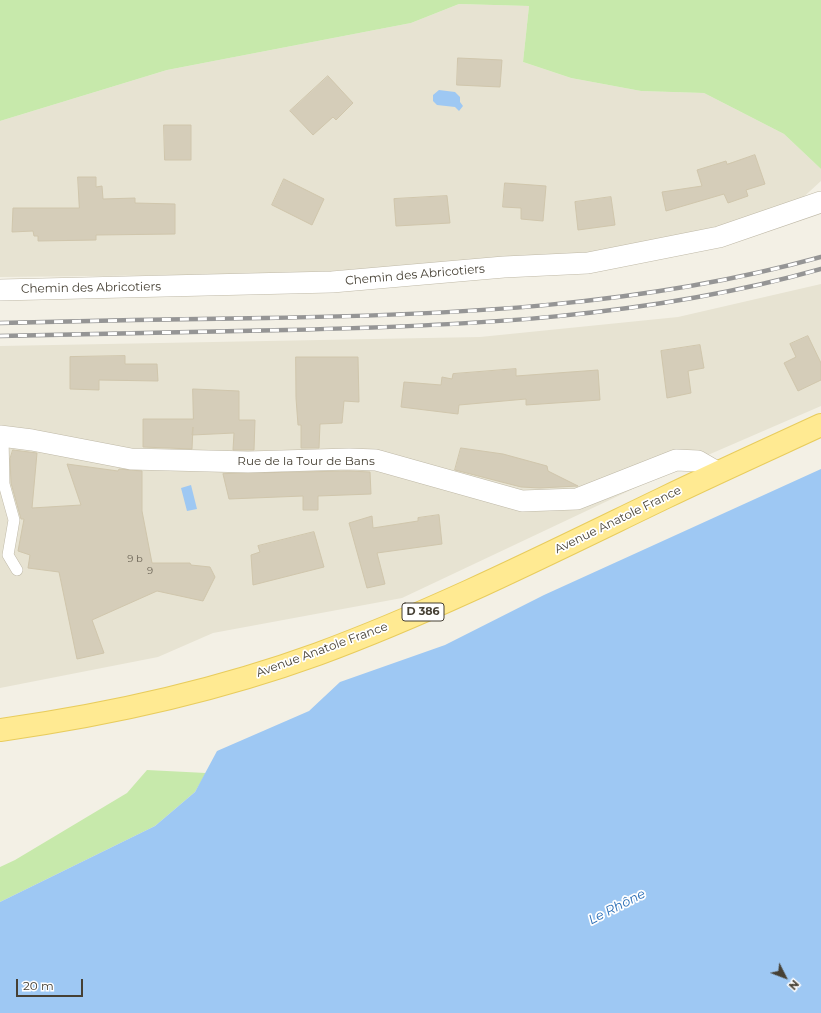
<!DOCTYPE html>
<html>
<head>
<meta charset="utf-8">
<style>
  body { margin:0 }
  #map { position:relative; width:821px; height:1013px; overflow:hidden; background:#f3f0e5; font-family:Montserrat,sans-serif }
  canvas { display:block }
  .north { position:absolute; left:765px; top:957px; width:40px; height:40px; -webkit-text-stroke:3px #fff; paint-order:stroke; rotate:132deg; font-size:11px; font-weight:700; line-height:16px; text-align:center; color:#464034 }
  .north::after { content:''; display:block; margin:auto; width:14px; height:18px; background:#464034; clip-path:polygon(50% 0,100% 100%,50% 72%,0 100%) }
  .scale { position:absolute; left:16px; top:979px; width:67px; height:18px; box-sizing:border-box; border:2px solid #464034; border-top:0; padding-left:5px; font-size:12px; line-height:14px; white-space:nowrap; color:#464034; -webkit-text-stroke:3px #fff; paint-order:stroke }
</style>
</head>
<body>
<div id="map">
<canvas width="821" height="1013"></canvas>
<div class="north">N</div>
<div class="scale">20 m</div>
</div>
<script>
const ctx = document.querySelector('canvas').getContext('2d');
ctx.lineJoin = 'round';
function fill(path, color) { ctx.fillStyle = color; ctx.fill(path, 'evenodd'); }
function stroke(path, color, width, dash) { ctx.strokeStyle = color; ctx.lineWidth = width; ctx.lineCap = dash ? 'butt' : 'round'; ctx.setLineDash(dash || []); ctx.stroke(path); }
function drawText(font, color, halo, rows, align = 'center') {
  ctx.font = font + ' Montserrat,sans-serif'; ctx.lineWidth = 3.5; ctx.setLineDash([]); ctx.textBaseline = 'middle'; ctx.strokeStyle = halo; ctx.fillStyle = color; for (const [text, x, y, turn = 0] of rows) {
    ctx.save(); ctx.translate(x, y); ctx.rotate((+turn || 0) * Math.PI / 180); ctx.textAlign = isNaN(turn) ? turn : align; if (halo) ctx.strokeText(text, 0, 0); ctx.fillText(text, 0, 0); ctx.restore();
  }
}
fill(new Path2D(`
  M459,4l70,2 -6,56 48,16 70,13 63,2 80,41 37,35v12l-23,21 -93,29 -106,22 -311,21 -288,3v-156l167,-51 244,-47z
  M821,284v122l-150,65 -269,127 -189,35 -55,24 -158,31v-342l480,-9 198,-20z`), '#e7e3d2');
fill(new Path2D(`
  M0,0h821v169l-37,-35 -80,-41 -63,-2 -70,-13 -48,-16 6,-56 -70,-2 -48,19 -244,47 -167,51z
  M147,770l59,3 -11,19 -40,34 -155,76v-35l15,-7 112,-67z`), '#c7e9ab');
fill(new Path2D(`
  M439,90l16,2 5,5v5l3,4 -4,5 -4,-4 -18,-2 -4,-4v-6z
  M821,469v544h-821v-111l155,-76 40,-34 22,-41 92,-40 31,-29 105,-37 99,-50z
  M191,485l6,24 -10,2 -6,-23z`), '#9ec8f3');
const building = new Path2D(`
  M458,58l44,2 -2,27 -43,-2z
  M328,76l25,27 -17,17 -3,-3 -20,18 -23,-24z
  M164,125h27v35h-26z
  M755,155l10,29 -19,6 2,6 -20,7 -4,-9 -58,17 -4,-19 40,-6 -5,-16 29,-9 1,3z
  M78,177h18v10l6,-1 1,13 32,-1v5l40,1v30l-79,1v5l-58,1v-5h-4l-1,-5 -21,1 1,-24h66z
  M284,179l40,20 -12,26 -40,-20z
  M505,183l41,3 -3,35 -22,-2v-11l-18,-1z
  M447,196l3,27 -54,3 -2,-27z
  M611,197l4,28 -37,5 -3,-28z
  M808,336l13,27v17l-23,11 -14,-28 12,-6 -6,-13z
  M700,345l4,23 -16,3 3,22 -24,5 -6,-47z
  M125,356v8h32l1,17 -59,-1v10l-29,-1v-32z
  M296,357h62l1,45 -15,-1 -2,22 -22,1 -1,24h-18v-23h-3l-2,-27z
  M516,369v7l82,-6 2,30 -74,5v-6l-67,6 -1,9 -57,-7 3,-25 37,3 1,-8 10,2 1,-5z
  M193,389l46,2v29h16l-1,30h-21l1,-17 -42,2 1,-8 -1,22 -49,-2v-28h50z
  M461,448l42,6 44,12 1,5 30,15 -38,2 -19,-1 -66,-17z
  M13,450l24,3 -5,55 49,-3 -14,-41 51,7 1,-2 23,2v40l10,52h38l1,2 19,2 5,10 -12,24 -46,-10 -65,29 12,33 -27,6 -18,-87 -31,-4 2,-13 -12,-4 6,-32h-3l-10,-36 -1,-24z
  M349,471l21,1 1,22 -53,2v14h-15v-14l-74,3 -6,-25z
  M439,515l3,29 -65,9 8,31 -18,4 -18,-65 23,-7 1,12 45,-7v-3z
  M314,532l10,35 -71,18 -2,-30 9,-3 -2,-6z`);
fill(building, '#d5cdb9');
stroke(building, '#d0c6ac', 1);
const service = new Path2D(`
  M3,437l1,47 10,36 -6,35 9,15`);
const minor = new Path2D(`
  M0,290l332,-8 172,-15 84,-4 131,-26 102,-35
  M0,436l32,4 99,19 117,3 101,-3 27,1 146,41 55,-2 99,-39 22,1 19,11`);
const primary = new Path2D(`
  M0,730c107,-15 216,-39 318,-76 119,-44 232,-101 346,-156 52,-25 105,-49 157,-73`);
stroke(service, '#bfb9a7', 12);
stroke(minor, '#bfb9a7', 22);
stroke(primary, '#e8cc5d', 24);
stroke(service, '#fff', 11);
stroke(minor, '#fff', 21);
stroke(primary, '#ffea92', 22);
const rail = new Path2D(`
  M0,323c89,-2 177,-4 266,-5 186,-3 374,-11 555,-61
  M0,336c95,-2 191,-4 286,-6 179,-4 362,-12 535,-61`);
stroke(rail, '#959595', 4.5);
stroke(rail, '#fff', 3, [9]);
drawText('10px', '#6a6355', null, [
  ["9 b",135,559],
  ["9",150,571]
]);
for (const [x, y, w] of [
  [423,612,42]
]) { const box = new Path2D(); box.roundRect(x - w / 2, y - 9, w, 18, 3); ctx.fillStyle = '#fff'; ctx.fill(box); stroke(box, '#464034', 1); }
drawText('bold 11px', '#464034', null, [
  ["D 386",423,612]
]);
drawText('12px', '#464034', '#fff', [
  ["Chemin des Abricotiers",415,275,-5],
  ["Chemin des Abricotiers",91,288,-1],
  ["Rue de la Tour de Bans",306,461],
  ["Avenue Anatole France",618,520,-26],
  ["Avenue Anatole France",322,650,-20]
]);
drawText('italic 13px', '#296db6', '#fff', [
  ["Le Rhône",617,907,-27]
]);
</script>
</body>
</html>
